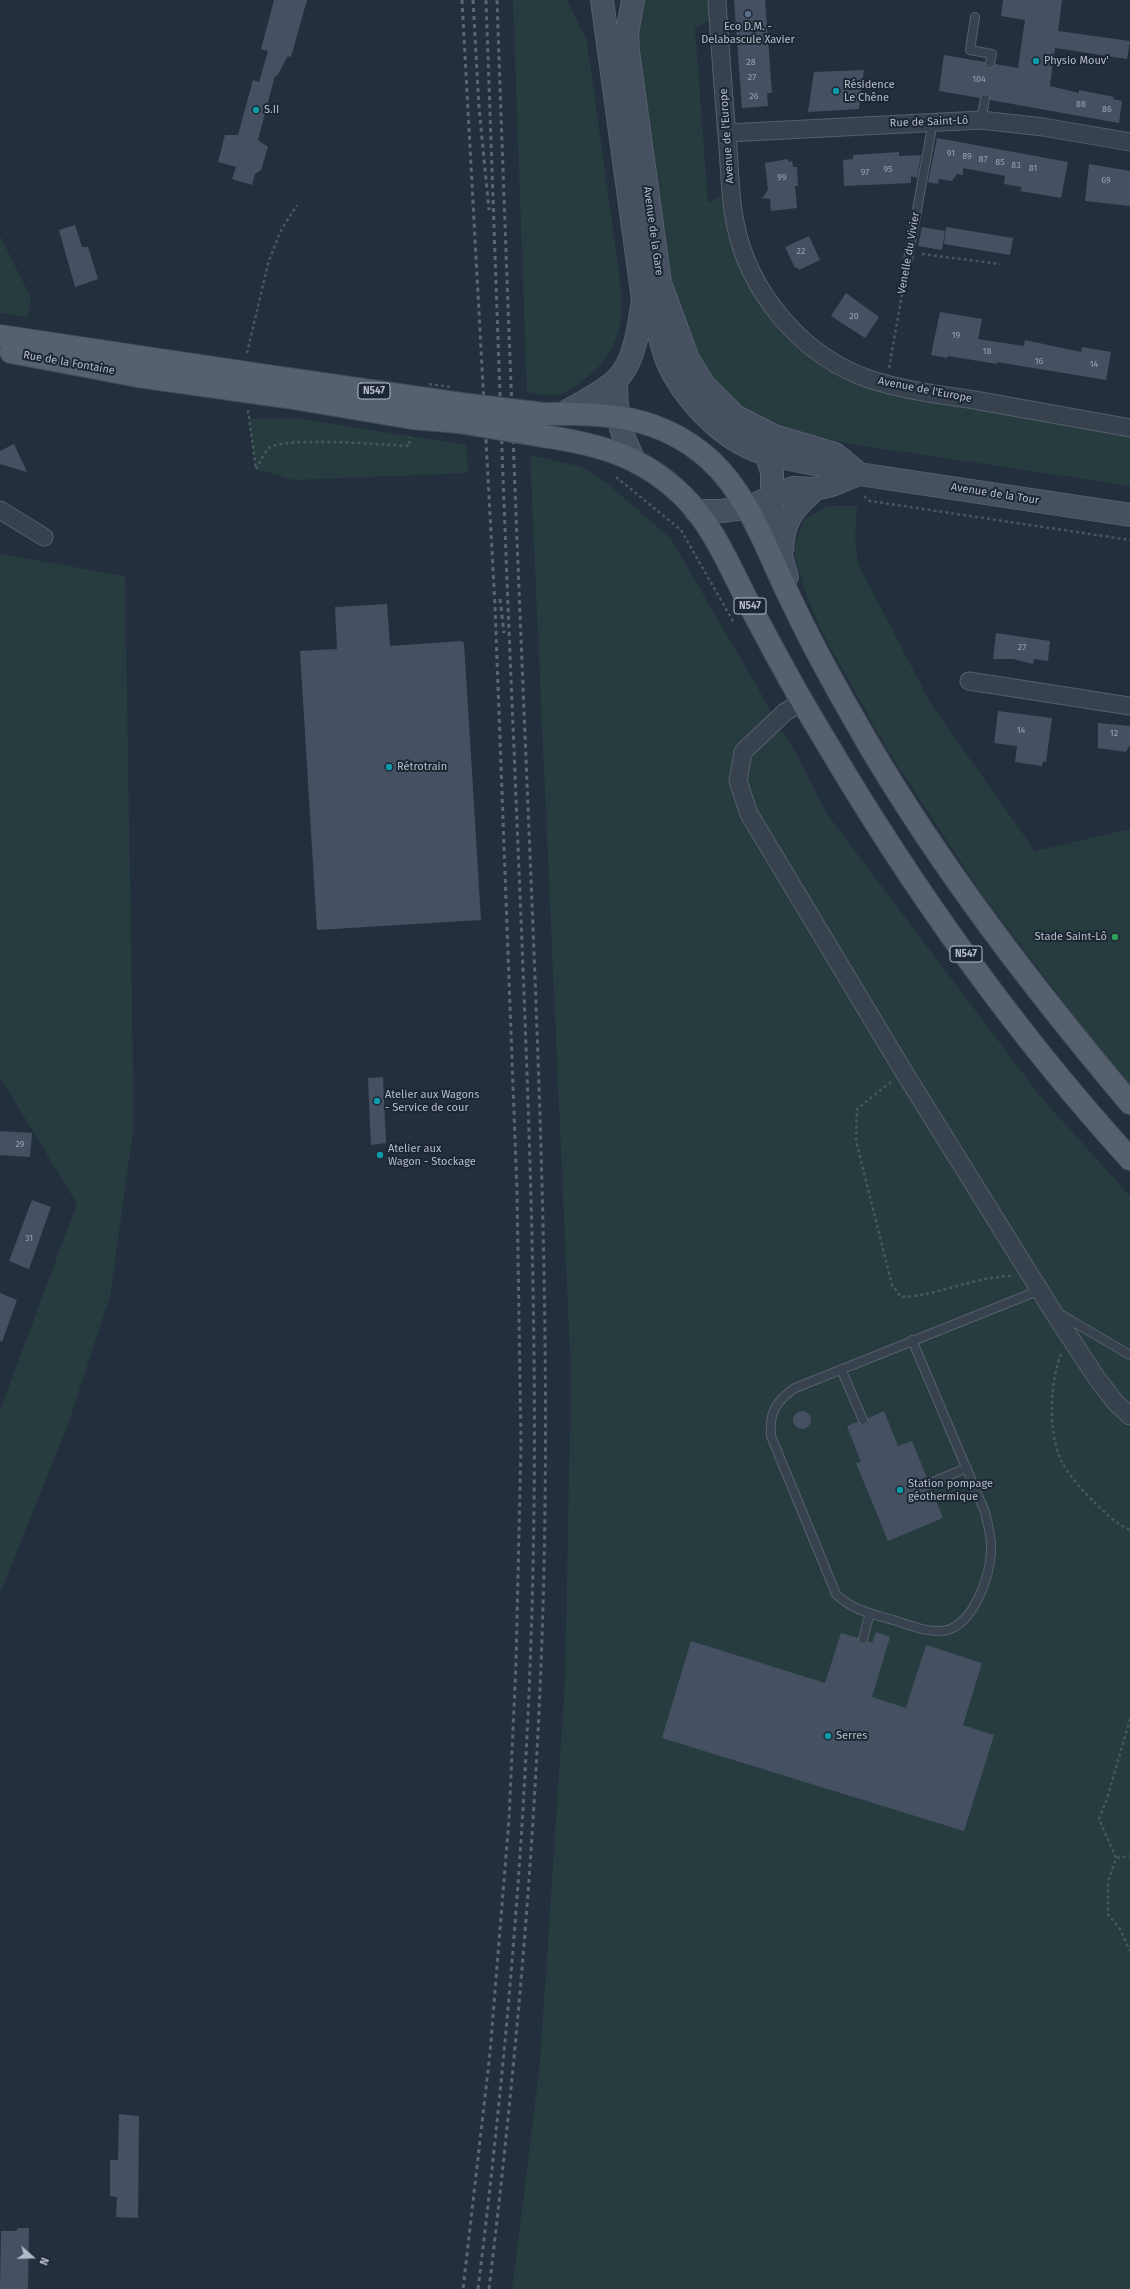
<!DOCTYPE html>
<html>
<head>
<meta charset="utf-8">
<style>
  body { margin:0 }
  #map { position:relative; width:1130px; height:2289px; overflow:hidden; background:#242f3e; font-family:"Fira Sans",sans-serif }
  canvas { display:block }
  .north { position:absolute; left:12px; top:2237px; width:40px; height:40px; -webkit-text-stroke:3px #1d2633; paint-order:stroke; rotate:110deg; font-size:11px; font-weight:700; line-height:16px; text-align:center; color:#b4bcc9 }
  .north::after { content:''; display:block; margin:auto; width:14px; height:18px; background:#b4bcc9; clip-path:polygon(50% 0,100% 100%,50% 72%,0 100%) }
</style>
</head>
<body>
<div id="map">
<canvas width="1130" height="2289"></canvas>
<div class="north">N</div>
</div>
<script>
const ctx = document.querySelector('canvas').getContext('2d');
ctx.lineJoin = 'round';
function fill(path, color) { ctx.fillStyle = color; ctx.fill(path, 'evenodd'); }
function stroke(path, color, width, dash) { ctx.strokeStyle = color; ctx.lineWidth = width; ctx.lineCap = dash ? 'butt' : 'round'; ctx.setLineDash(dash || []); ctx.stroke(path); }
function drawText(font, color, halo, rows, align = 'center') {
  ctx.font = font + ' "Fira Sans",sans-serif'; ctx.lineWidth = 4; ctx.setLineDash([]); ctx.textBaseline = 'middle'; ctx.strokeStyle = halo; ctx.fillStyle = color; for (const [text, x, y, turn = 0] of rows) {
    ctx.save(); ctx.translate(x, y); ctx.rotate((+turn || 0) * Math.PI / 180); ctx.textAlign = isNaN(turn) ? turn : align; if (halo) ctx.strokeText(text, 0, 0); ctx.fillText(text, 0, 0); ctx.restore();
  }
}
fill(new Path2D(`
  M513,0h54l20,41 35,254c2,34 -10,64 -38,85 -7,6 -17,13 -27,15 -9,1 -21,-2 -30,-3z
  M645,0h63l3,19 -16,9 13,175 15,-8c8,73 39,126 98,169l309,72v50c-64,-10 -128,-19 -192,-29 -59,-9 -148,-17 -198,-52 -42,-29 -59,-86 -71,-133l-32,-232z
  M0,236l31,62 -3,19 -28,-4z
  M295,418l171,27 2,28 -174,7 -38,-11 -7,-50z
  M530,455l52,12 26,17 63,55 128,220 28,55 213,282 90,100v1093h-618l28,-226 25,-381 6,-307z
  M827,506h30l-2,30 3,28 73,140 104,147 95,-22v256l-14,-14 -133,-175 -95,-145 -63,-113 -18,-40 -14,-48 11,-31z
  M0,554l125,22 9,549 -24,171 -43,131 -67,166v-183l77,-206 -77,-127z`), '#263c3f');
fill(new Path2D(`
  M274,0h33l-16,57 -3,-1 -11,20h-2l-17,64 10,7 -7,23 -6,4 -3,11 -20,-6 4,-12 -18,-5 7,-27h13l15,-55 6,2 9,-31 -7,-2z
  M734,0h31l7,93h-5l1,13 -26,2z
  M1003,0h59l-4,31 72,10 -3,18 -72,-11 -5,38 29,7v-3l35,7 -1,2 9,2 -3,22 -129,-23 -4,-6 -6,4 -41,-7 5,-36 41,7 1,5 3,1 6,-4 23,4 7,-48 -24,-4z
  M864,70l-5,39 -51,3 6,-40z
  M937,138l131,24 -7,36 -41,-7 2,-4 -18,-3 1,-8 -42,-8v7l-6,-1 -5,7 -13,-2 -1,5 -10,-2z
  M899,152v4l22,-1 -4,23 -6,-2v7l-67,3 -1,-26 10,-1v-4z
  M788,159l1,3 3,-1 1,6h4l1,19h-3l2,22 -26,3 -1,-12 -8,-1 6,-8 -3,-27z
  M1089,164l41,7v35l-45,-5z
  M75,225l7,22h6l10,32 -23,8 -16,-57z
  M922,227l23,4 -3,19 -24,-4z
  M946,227l67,11 -3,17 -66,-11z
  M809,236l11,24 -21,10 -2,-3 -2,1 -10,-21z
  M846,293l33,24 -14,21 -34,-22z
  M940,312l42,7 -4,20 46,7 1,-6 56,12 1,-5 29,5 -5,28 -109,-18v2l-49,-8 -1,2 -16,-3z
  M14,444l13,28 -27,-8v-13z
  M387,604l3,42 72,-5 2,2 17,277 -164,10 -17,-279 37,-2 -2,-42z
  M996,633l54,8 -2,20 -14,-2 -1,5 -20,-5h-20z
  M998,711l54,7 -6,44 -3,-1 -1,5 -27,-4 2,-16 -23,-3z
  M1098,723l32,3v19l-4,7 -28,-4z
  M383,1077l3,66 -15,2 -3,-67z
  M0,1131l32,2 -2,24 -30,-2z
  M32,1200l19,7 -22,62 -20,-8z
  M0,1293l17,7 -15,42 -2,-1z
  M793 1420a9 9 0 1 1 18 0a9 9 0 1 1-18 0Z
  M884,1411l14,35 14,-5 15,37 -2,7 6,3 12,30 -55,23 -32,-78 5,-1 -14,-36 11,-4 7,3 3,-2v-5z
  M876,1632l14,5 -18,60 34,11 20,-63 56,18 -19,62 31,10 -30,96 -302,-93 29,-97 134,42 16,-50 17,5 1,5 5,1 4,-3 4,2z
  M119,2114l20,2 -1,102 -22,-1 1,-20 -7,-1v-36h8z
  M18,2228h11l-1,61h-28l1,-58h15z`), '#455162');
const lane = new Path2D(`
  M975,17l-5,33 22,4 -2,9
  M981,120l4,-21
  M908,260l25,-139
  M1060,1314l70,41
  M912,1340l73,172c3,13 7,26 6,39 -1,25 -17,72 -44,79 -18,4 -37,-5 -54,-10 -21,-6 -41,-10 -57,-26l-65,-158c-2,-24 5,-35 24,-48l245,-98
  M841,1369l22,51
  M930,1483l37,-15
  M863,1639l7,-26`);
const street = new Path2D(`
  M717,0c3,49 7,99 11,148 2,25 2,50 7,74 13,70 67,134 134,157 36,12 74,16 111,22 50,9 100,18 150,27
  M727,133l254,-13 62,7 87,15
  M0,510l44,27
  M969,681l161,25
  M802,702l-17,10 -42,40 -5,29 11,33 155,258 148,238 44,67 19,25 15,14`);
const secondary = new Path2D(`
  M633,0l-6,34 1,17 32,232 28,76 16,26 31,31 39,20 61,18 24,20
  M643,300c4,8 10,16 13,24 6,18 8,35 18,51 19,34 55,69 93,79 31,8 62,11 92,20l271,41
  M616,381c0,32 3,50 18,79
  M562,414c17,-10 38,-20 53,-33 20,-17 24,-56 28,-81l-41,-300
  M762,441l10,31v52l15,53
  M696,511h25l25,-3 47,-20 22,1 17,-4 27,-11
  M782,549c2,-30 11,-40 33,-60`);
const primary = new Path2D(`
  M0,336l140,21
  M11,352l127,24
  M288,379l173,25
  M287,397l125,21 47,4
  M544,414c63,-1 115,1 165,45 41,37 59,95 83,143 23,49 50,96 77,143 75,127 166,245 261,358
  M543,436c54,8 98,19 139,59 30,29 46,68 65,105 24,46 48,91 75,135 88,150 191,295 308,424`);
stroke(lane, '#565f6c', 10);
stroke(street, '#565f6c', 19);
stroke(secondary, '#565f6c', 24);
stroke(primary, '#414a57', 24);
stroke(new Path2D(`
  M922,254l78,10
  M247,353l21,-89 12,-32 17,-27
  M889,368l17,-96
  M248,410l8,59
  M256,469c4,-6 8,-17 13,-21 15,-12 117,-3 140,-2l1,-9
  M616,477l65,53 53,93
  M864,496l6,5 260,39
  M891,1082l-34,27 -1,32 36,144 9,12c37,-1 72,-20 110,-21
  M1061,1354c-11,28 -13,76 -1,104 8,17 23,33 36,46 9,9 22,21 34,26
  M1130,1719l-23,80 -8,20 17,39 -8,24v32l12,15 10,22
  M1117,1858l13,-2`), '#44595c', 2.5, [3, 3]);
stroke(lane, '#38414e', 8);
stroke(street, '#38414e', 17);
stroke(secondary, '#465061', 22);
stroke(primary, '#56606e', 22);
stroke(new Path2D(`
  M462,0l33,606 22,586 4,252 -5,220 -7,155 -19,234 -27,236
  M473,0l6,107 10,103
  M500,599l4,34
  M478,2289c32,-259 53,-519 56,-781 3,-253 -10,-507 -20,-760 -11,-249 -19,-499 -28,-748
  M489,2289c31,-259 53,-519 56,-781 3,-242 -8,-484 -18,-725 -11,-261 -21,-522 -30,-783`), '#5a6575', 3, [4, 4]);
const primaryBridge = new Path2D(`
  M140,357l148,22
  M138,376l149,21
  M461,404l83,10
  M459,422l84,14`);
stroke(primaryBridge, '#414a57', 24, []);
stroke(new Path2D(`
  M429,384l22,3`), '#44595c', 2.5, [3, 3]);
stroke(primaryBridge, '#56606e', 22);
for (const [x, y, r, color] of [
  [748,14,4,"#5c6f8a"],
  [1036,61,4,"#0f9aa8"],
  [836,91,4,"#0f9aa8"],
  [256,110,4,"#0f9aa8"],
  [389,767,4,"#0f9aa8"],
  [1115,937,4,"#2e9e5b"],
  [377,1101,4,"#0f9aa8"],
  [380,1155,4,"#0f9aa8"],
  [900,1490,4,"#0f9aa8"],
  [828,1736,4,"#0f9aa8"]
]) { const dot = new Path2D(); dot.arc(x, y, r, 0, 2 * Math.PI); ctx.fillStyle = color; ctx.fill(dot); stroke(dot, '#1d2633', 1.5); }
drawText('9px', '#98a1af', null, [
  ["28",751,62],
  ["27",752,77],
  ["104",979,79],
  ["26",754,96],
  ["88",1081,104],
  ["86",1107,109],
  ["91",951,153],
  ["89",967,156],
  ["87",983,159],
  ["85",1000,162],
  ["83",1016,165],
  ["81",1033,168],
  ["95",888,169],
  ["97",865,172],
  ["99",782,177],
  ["69",1106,180],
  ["22",801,251],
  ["20",854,316],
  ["19",956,335],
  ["18",987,351],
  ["16",1039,361],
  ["14",1094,364],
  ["27",1022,647],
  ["14",1021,730],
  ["12",1114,733],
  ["29",20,1144],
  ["31",29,1238]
]);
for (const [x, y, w] of [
  [374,391,32],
  [750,606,32],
  [966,954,32]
]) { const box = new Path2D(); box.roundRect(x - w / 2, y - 8, w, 16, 3); ctx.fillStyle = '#1d2633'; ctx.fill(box); stroke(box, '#b4bcc9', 1); }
drawText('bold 10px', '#b4bcc9', null, [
  ["N547",374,391],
  ["N547",750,606],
  ["N547",966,954]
]);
drawText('11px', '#b4bcc9', '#1d2633', [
  ["Eco D.M. -",748,27,"center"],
  ["Delabascule Xavier",748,40,"center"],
  ["Physio Mouv'",1044,61],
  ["Résidence",844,85],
  ["Le Chêne",844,98],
  ["S.II",264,110],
  ["Rétrotrain",397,767],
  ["Stade Saint-Lô",1107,937,"right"],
  ["Atelier aux Wagons",385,1095],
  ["- Service de cour",385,1108],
  ["Atelier aux",388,1149],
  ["Wagon - Stockage",388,1162],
  ["Station pompage",908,1484],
  ["géothermique",908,1497],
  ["Serres",836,1736]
], 'left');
drawText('11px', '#b4bcc9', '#1d2633', [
  ["Rue de Saint-Lô",929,122,-2],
  ["Avenue de l'Europe",727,136,-94],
  ["Avenue de la Gare",653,231,82],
  ["Venelle du Vivier",909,253,-80],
  ["Rue de la Fontaine",69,363,10],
  ["Avenue de l'Europe",925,390,11],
  ["Avenue de la Tour",995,494,9]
]);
</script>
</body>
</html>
